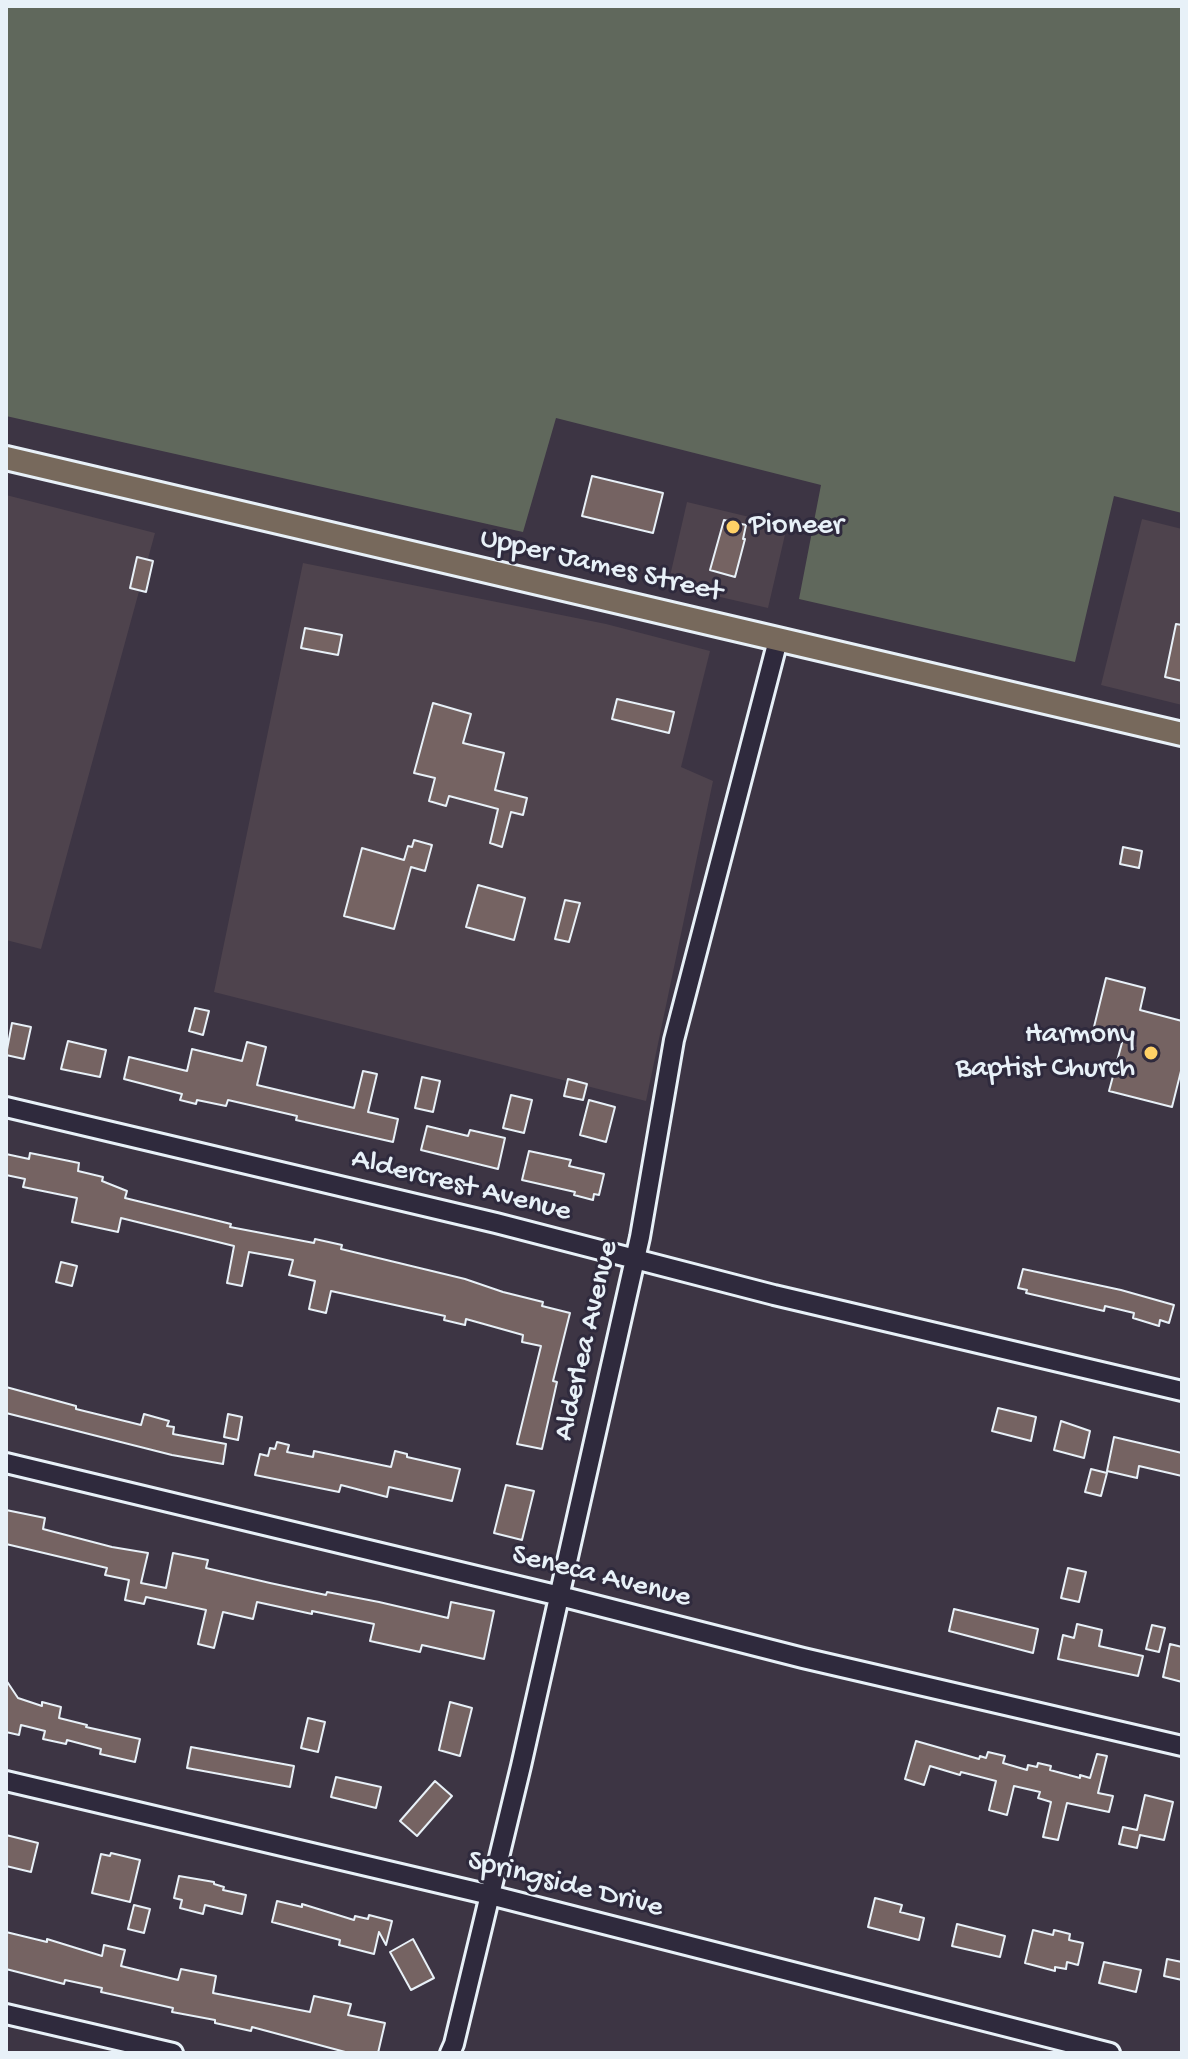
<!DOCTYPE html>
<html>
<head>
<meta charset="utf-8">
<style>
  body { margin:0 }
  #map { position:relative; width:1188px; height:2059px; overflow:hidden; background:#3d3544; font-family:"Gochi Hand",sans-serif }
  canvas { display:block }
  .frame { position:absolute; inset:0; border:8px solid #e8f1f8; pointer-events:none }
</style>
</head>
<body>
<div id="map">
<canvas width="1188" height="2059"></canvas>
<div class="frame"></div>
</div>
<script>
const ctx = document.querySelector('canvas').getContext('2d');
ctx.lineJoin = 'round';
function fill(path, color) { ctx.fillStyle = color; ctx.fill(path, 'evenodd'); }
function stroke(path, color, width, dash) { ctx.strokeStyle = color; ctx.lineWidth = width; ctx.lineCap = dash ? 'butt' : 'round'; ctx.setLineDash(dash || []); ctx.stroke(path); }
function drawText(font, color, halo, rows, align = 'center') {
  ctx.font = font + ' "Gochi Hand",sans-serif'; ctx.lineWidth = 6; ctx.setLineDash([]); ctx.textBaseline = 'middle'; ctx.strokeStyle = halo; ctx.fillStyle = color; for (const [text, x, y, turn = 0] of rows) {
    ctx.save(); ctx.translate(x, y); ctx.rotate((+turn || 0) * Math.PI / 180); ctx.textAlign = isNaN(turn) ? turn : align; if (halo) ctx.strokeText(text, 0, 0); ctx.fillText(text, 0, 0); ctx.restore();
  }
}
fill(new Path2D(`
  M6,495l149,38 -114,416 -35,-9z
  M687,502l100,24 -19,82 -100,-23z
  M1142,519l40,10v176l-81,-20z
  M303,563l303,61 104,27 -29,116 32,14 -67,320 -432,-109z`), '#4e434d');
fill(new Path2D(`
  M6,6h1176v507l-68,-17 -39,166 -276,-63 22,-114 -265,-67 -33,114 -517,-116z`), '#60685c');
const building = new Path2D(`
  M592,476l71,17 -10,40 -71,-17z
  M724,520l22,5 -3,14h2l-10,38 -25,-7z
  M137,557l16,4 -7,31 -16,-4z
  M1176,624l6,1v56l-17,-4z
  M305,628l37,7 -4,20 -37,-7z
  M617,699l57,13 -5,21 -57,-14z
  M433,703l38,11 -8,29 41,10 -9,37 32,8 -4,17 -12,-3 -9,35 -12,-4 8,-34 -49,-13 -3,10 -17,-5 6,-23 -21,-5z
  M414,840l18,5 -7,26 -14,-4 -17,62 -50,-13 18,-68 42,12 4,-14 4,1z
  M1123,847l19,4 -3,17 -19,-4z
  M478,885l47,13 -11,42 -48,-13z
  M565,900l15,3 -11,39 -14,-3z
  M1106,978l39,10 -5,22 42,11v46l-10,40 -63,-16 14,-52 -30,-8z
  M195,1008l14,3 -6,24 -14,-4z
  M12,1023l19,4 -7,32 -18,-4z
  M68,1041l38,9 -6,27 -39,-8z
  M247,1042l19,5 -9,38 97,23 9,-37 14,3 -9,38 30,7 -5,23 -97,-22 1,-4 -69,-16 -2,6 -29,-6 -1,4 -16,-4 2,-6 -58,-15 5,-22 58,14 5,-22 50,12z
  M422,1077l18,4 -7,31 -18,-4z
  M568,1079l19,5 -4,16 -19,-4z
  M511,1095l21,5 -8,33 -21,-5z
  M589,1100l26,7 -9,35 -26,-7z
  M427,1126l41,10 2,-6 35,8 -7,31 -77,-19z
  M529,1151l42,9 -2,6 35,8 -5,21 -5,-1 -1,6 -19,-5 1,-3 -53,-12z
  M30,1153l49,10 -1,8 25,6 -1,4 25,10 -2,7 106,26 -1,3 84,16 1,-4 27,6 -1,4 124,30 38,13 40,10 -1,4 28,7 -17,68 4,1 -15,67 -25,-5 24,-98 -19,-4 1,-7 -57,-16 -1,6 -21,-5 1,-4 -114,-25 -5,22 -17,-4 6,-28 -26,-6 4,-15 -44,-8 -7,34 -15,-3 7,-37 -113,-28 -3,14 -46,-10 5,-24 -54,-11 2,-8 -19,-4v-21l23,5z
  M61,1262l16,4 -5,20 -16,-4z
  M1023,1269l98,21 53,15 -5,18 -9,-3 -1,6 -26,-8 1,-5 -29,-7 -1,5 -78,-18 1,-3 -9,-2z
  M6,1387l70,19v3l65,16 3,-11 25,7 -2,5 7,1 -1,7 53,10 -3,20 -51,-9 -166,-42z
  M998,1408l38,9 -5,24 -39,-10z
  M228,1414l14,3 -4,23 -14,-3z
  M1061,1421l29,10 -6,27 -30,-8z
  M1114,1437l68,16v23l-43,-10 -2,12 -30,-7z
  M277,1442l12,3 -2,7 26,5 1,-6 77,16 4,-16 12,3v3l53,12 -8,32 -63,-14 -2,10 -46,-12 -2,7 -84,-17 5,-21 8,2 2,-8 5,1z
  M1091,1469l16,4 -6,23 -16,-4z
  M506,1485l28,6 -12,49 -28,-7z
  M6,1510l39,8 -2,11 69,18 36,6 -7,30 25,5 7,-35 35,7 -2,8 64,15 56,12 1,-3 52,10 69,16 3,-16 43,9 -10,48 -62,-14 -2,7 -50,-11 4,-17 -62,-13v3l-55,-12 -4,17 -30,-7 -9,36 -16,-4 8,-34 -60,-13 -2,7 -19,-4 4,-20 -24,-5 2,-7 -101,-24z
  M1068,1568l18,4 -7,30 -18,-4z
  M954,1609l84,20 -5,24 -84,-22z
  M1077,1624l25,6 -3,16 44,10 -5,20 -80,-17 5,-24 11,3z
  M1152,1625l13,3 -6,24 -13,-3z
  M1170,1644l12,3v35l-19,-5z
  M6,1680l12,18 24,8v-4l19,5 -2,11 28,7 -1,2 54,12 -5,23 -35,-8 1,-5 -34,-9 -1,4 -23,-5 2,-8 -24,-6 -2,10 -13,-3z
  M450,1702l22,6 -12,48 -21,-6z
  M308,1718l17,4 -7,30 -17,-4z
  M916,1741l63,18 1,-3 6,2 2,-6 17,4 -2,7 24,7 1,-5 9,2 1,-4 13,3 -1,4 30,8v-3l10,3 7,-24 10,2 -9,37 15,3 -4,16 -42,-9 -9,37 -15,-3 8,-35 -13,-4 2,-6 -26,-6 -7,29 -18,-5 7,-29 -35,-9 -1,3 -30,-9 -6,19 -19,-6z
  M191,1747l103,19 -4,21 -103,-19z
  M336,1777l45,10 -5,21 -45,-11z
  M435,1781l17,15 -35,40 -17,-15z
  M1145,1795l28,7 -9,38 -24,-5 -3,13 -18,-4 4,-17 14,3z
  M6,1835l32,8 -7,29 -25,-6z
  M111,1853l29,7 -10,42 -38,-9 9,-39 9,2z
  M179,1876l35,6v2l10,3 -1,3 23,5 -4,19 -37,-9 -2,9 -23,-6 2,-8 -8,-2z
  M875,1898l27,7 -2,7 24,6 -5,22 -51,-13z
  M277,1901l25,6v-3l52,16 1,-4 13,3 1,-4 23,6 -6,24 -7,-13 -5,22 -35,-9 1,-5 -68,-18z
  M134,1905l16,4 -6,24 -16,-4z
  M957,1924l48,12 -5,21 -48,-11z
  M1033,1930l20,5 1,-5 16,4 -1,6 14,3 -5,22 -11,-3 -1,7 -11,-2v4l-30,-8z
  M6,1932l41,10v-3l55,17 2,-11 21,5 -4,16 57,14 3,-11 35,7 -3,17 97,19 4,-16 37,8 -3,11 37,8 -7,30h-29l-97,-26 -1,4 -36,-8v-3l-43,-8 1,-4 -72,-16 1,-4 -37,-8 -1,4 -58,-15z
  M413,1939l21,39 -23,12 -21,-38z
  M1167,1959l15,3v18l-18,-4z
  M1104,1962l37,8 -5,22 -37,-9z`);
fill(building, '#756362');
stroke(building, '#e8f1f8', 2);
const minor = new Path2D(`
  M6,1107l490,116 278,72 408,96
  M6,1463l554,133 243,62 379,88
  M6,1781l484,114 620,158
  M6,2014l167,39
  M450,2053l4,-9 67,-278 119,-529 34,-197 104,-400`);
const major = new Path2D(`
  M6,458l1176,276`);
stroke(minor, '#e8f1f8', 24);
stroke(major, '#e8f1f8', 28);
stroke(minor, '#2f2a3d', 18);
stroke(major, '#77695c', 22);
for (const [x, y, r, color] of [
  [733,527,8,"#ffd166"],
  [1151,1053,8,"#ffd166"]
]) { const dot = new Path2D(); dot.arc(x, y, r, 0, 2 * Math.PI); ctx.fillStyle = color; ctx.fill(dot); stroke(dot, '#2f2a3d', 3); }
drawText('30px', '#e8f1f8', '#2f2a3d', [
  ["Pioneer",749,527],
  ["Harmony",1135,1036,"right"],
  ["Baptist Church",1135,1070,"right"]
], 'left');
drawText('30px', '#e8f1f8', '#2f2a3d', [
  ["Upper James Street",601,567,13],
  ["Aldercrest Avenue",461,1187,14],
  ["Alderlea Avenue",588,1341,-77],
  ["Seneca Avenue",601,1578,14],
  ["Springside Drive",565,1886,14]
]);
</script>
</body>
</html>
